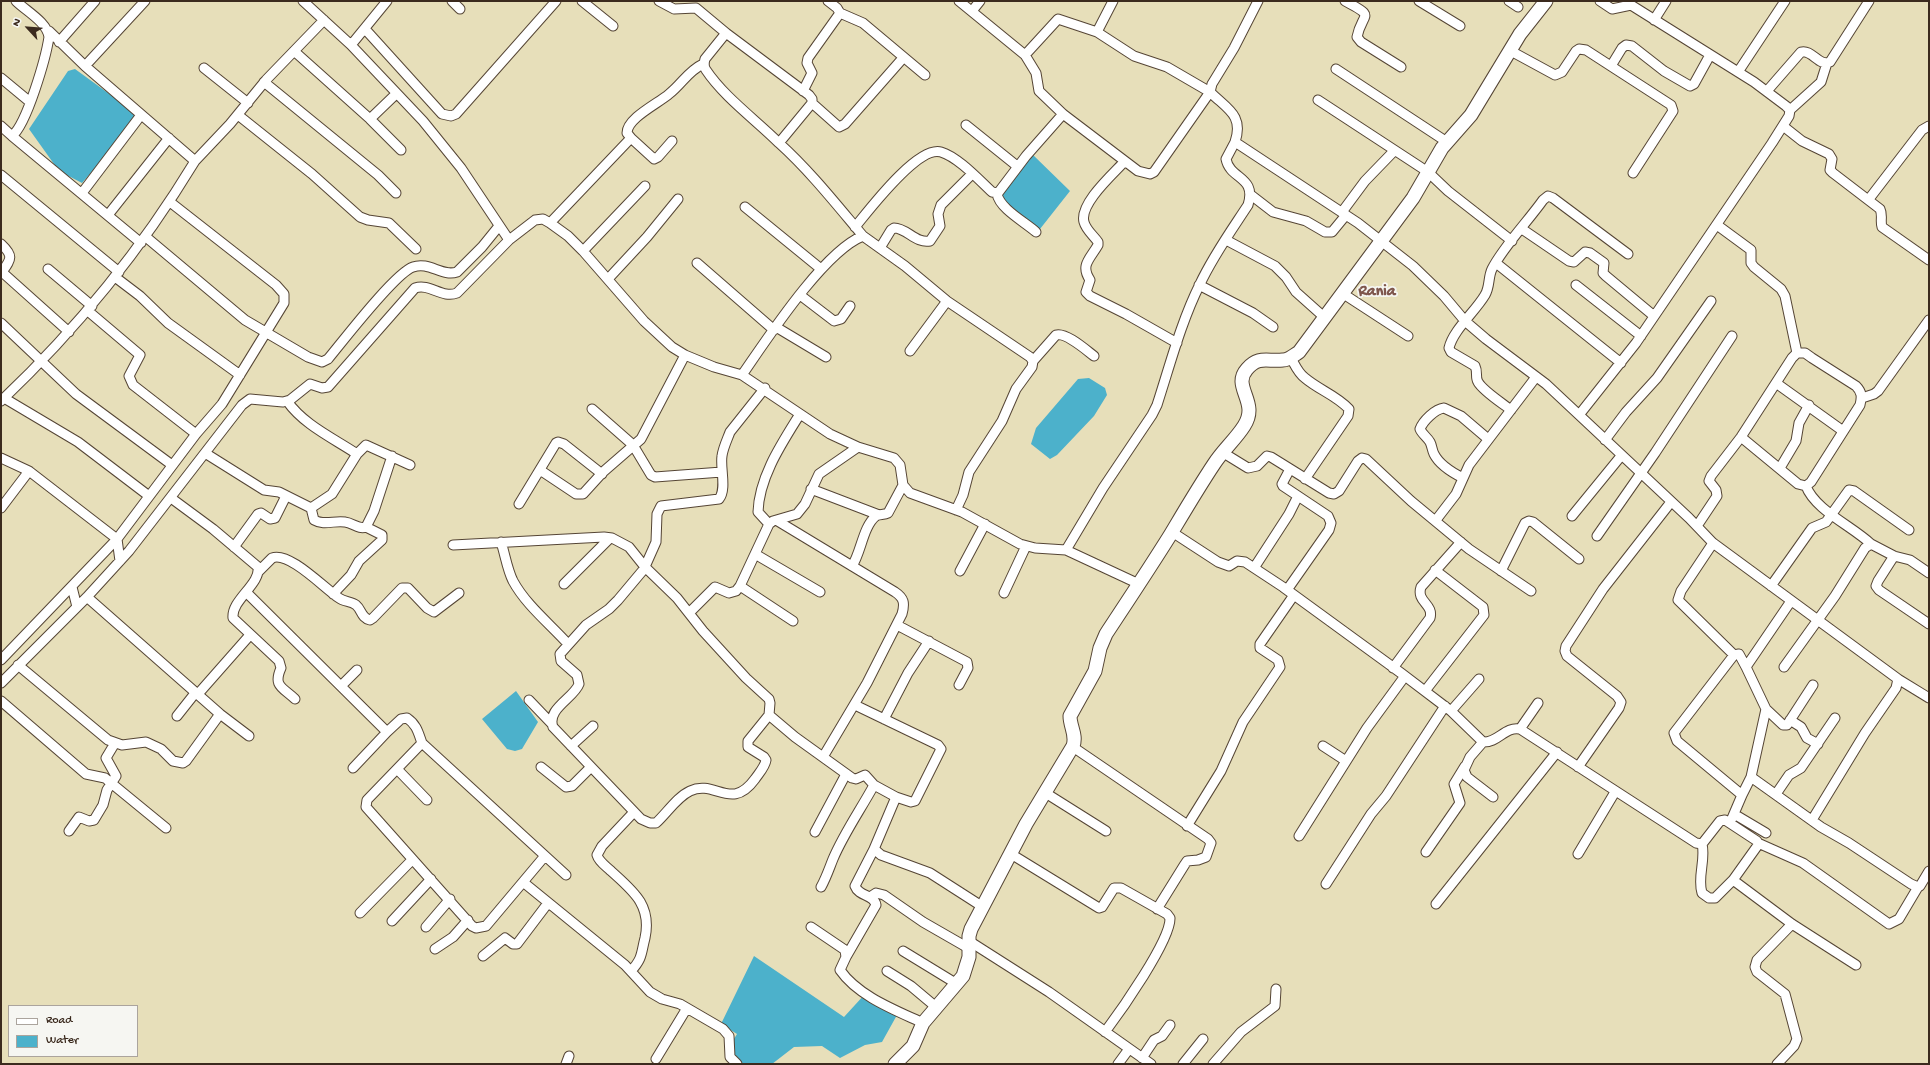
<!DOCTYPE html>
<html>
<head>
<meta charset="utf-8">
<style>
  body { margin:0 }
  #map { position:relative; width:1930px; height:1065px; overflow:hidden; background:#e7dfba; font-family:"Gochi Hand",sans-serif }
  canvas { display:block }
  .frame { position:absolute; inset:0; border:2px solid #3b2a1e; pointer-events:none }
  .legend { position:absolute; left:8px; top:1005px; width:130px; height:52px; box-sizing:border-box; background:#f6f6f2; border:1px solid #aba49d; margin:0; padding:5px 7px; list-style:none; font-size:12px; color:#3b2a1e }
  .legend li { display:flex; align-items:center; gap:8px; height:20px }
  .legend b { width:20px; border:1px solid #aba49d }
  .north { position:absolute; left:8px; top:8px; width:40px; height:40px; -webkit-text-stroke:3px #f6f6f2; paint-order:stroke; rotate:296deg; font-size:11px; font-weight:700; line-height:16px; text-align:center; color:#3b2a1e }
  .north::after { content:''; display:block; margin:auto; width:14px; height:18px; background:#3b2a1e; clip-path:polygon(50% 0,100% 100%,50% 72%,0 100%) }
</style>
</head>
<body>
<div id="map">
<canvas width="1930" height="1065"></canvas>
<div class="frame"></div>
<ul class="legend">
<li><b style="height:5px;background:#fff"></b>Road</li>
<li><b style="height:11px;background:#4cb1cb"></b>Water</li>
</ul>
<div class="north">N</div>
</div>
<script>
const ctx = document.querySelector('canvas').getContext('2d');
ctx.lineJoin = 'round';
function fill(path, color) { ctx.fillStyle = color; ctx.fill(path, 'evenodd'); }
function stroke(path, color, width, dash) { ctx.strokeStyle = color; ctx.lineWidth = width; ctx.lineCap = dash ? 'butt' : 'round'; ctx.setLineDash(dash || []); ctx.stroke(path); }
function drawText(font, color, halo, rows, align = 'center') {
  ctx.font = font + ' "Gochi Hand",sans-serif'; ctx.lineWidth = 3.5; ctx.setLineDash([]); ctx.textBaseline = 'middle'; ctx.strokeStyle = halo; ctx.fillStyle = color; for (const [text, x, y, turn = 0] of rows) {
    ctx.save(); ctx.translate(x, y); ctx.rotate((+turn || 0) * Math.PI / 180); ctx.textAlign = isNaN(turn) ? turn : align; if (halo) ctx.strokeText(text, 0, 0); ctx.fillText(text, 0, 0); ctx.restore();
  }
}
fill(new Path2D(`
  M75,69l62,45 -1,7 -54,62 -23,-12 -30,-42 39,-58z
  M1031,153l39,38 -30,38 -33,-19 -7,-14z
  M1089,378l16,10 2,7 -13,21 -37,39 -7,4 -19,-15 5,-16 42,-49z
  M516,691l22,31 -16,27 -7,2 -8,-2 -25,-30z
  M754,956l90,61 21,-23 32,21 -15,27 -17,3 -25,13 -18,-12 -28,1 -22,17h-29l-16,-14 10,-16 -16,-10z`), '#4cb1cb');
const street = new Path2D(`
  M303,1l48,44 72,76 38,47 48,72 26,-20 8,-1 7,4 18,13 15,15 61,70 28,26 13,8 29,12 28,8 88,59 28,13 36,11 6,7 3,20 7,8 52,19 58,32 15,4 31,2 73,34
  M452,1l8,8
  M582,1l31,25
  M659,1l15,8 22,-1 30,25
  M959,1l66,54 11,18 3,18 24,23 75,57 12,3 4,-2 56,-80 -43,-25 -33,-11 -37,-24 16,-31
  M1258,1l-24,47 -22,36 -2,8c17,17 34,23 25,50l123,81 55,43 31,30 21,25 21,18 60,45 143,134 24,25 185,136 -2,9 -31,45 -53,87
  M1345,1c32,17 17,11 12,36l4,5 40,25
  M1419,1l41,25
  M1509,1l9,6
  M972,11l8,-10
  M840,13l23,10 62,52
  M1654,20l12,-19
  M365,29l77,85 9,2 5,-2 100,-113
  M49,31l36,35 110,95 35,-37 36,-44 58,-60
  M59,42l36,-41
  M351,45l36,-44
  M1509,50l46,25 7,-3 14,-21 3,-2 7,1 85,55 2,6 -40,62
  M294,51l76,68 31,31
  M1025,55l33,-36 39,13
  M85,66l60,-65
  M1611,66l11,-18 4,-3 6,1 32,25 26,15 4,-2 16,-29
  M204,68l44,35
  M1336,69l111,73
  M1738,72l47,-71
  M1,78l29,24
  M264,82l114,93 18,18
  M803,91l9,-18 -5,-10 1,-5 32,-45 -3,-5 -9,-7
  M1767,91l34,-39c11,-3 18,15 29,10l39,-61
  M1318,100l110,72 20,19 64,50
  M812,103l27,24 6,-3 58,-66
  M1790,110l31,-28 6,-19
  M238,115l74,59 48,43 8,3 21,3 27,26
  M370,119l26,-25
  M966,125l51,41
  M1,126l11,10c15,-12 34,-79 37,-99 -2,-15 -23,-26 -33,-36
  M1783,126l19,15 27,13 3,5 -2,11 3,3 47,36c3,6 0,12 2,18l47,33
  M12,136l129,107
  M631,138l-4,-5c0,-15 32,-30 42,-39 13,-10 19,-23 34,-30
  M779,143l33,-40v-4l-3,-4 -83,-62 -21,26c-1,4 -2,7 1,11 18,27 50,50 73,73 31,28 57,61 84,93
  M1124,162c-11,12 -45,42 -40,60 2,8 10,14 14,20v3c-8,14 -18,20 -8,35l-4,12 4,4 36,18 51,29
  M1,175l118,97
  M82,193l59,-78
  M997,194c3,15 28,28 39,38
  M1251,195l22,17 33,9 19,11h7l14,-17
  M1869,199l53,-69 7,-4
  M745,207l76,62
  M1342,212l23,-31 29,-30
  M108,215l61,-77
  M550,223l81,-85 23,21 4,-2 14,-16
  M1717,225l34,25v13l3,4 27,22 4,7 12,57
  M855,227c14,-17 63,-82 86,-75 17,5 38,28 51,40l6,1 28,-37 37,-42
  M1522,229l47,32 5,1 11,-10 5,1 14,10 -1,10 3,3 48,40
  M146,237l99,83 63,37 14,5 6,-3c15,-18 67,-86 85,-92 16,-6 29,10 44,5l25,-25 17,-21
  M1226,240l49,26 11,11 10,15 28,25
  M1,244c13,12 10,15 1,28l67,60
  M880,248l11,-18 3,-2c13,0 22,16 36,13l10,-15 -2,-12 3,-9 31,-31
  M583,251l62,-65
  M697,263l77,67
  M1496,263l125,100
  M48,269l44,37
  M115,277l25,19 28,27 72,52
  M608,279l39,-42 31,-38
  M1199,285l54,28 20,14
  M1576,285l65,51
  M1342,293l66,43
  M800,295l34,26 7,-2 9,-13
  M88,311l52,44 -11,21 4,9 63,49
  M1,323l75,71 96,71
  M776,327l50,30
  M910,351l37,-50
  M1291,358c4,7 7,15 14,20 14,12 31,17 44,31l-1,7 -43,63
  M1033,361l23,-26c10,-3 30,15 38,21
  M742,375c25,-36 82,-124 121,-139l42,30 42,35 83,56 3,4 -1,6 -16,22 -14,32 -33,51 -6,23 -7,15
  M1776,383l67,48
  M765,388l-35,44c-3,8 -7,16 -8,24 -2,12 5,33 -3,43l-58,7 -4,8 -1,28 -12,27 -26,31 -9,9 -23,16 -26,29 1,7 16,14 2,9c-5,14 -33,25 -26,43l88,92 9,4h6c11,-10 21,-26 34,-32 25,-12 41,21 65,-12 4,-6 10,-12 11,-19l-2,-3 -16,-10v-6l21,-26
  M4,398l74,44 71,54
  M1862,398l12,-4 4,-3 51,-71
  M1,401c76,-72 140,-151 194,-240
  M287,401c17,24 46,37 70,53l9,-9 44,20
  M592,409l41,36 18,30 4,2 67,-5
  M1511,410c-9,-7 -28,-19 -33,-28 -3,-5 0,-10 -3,-16l-24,-14 -2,-4c4,-18 26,-36 36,-53 5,-8 3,-18 7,-26 11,-22 37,-49 51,-69l5,-4 5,2 75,56
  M1579,415l57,-72 136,-200 17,-27 1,-6 -4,-4 -32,-24 -123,-77 -19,4 -12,-8
  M1605,440l21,-28 31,-34 54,-77
  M1222,452l26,16 9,-2 10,-10 4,1 58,36 5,1 5,-3 19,-30 4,-3 4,1 45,42 58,48 62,42
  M205,453l59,37 15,2 32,16 21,-14 25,-40
  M1,458l28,13 88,68 3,22
  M1780,468l16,-27 3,-18 10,-18
  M1290,469l-8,15 1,2 15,10
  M540,470l36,24h7l20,-22 38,-33 44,-84
  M1463,478c-10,-5 -24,-14 -29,-24 -2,-4 -2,-8 -4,-12 -3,-5 -8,-8 -10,-13 3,-8 15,-20 24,-21l17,8 27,23
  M1806,486c9,24 46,40 65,58
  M811,489l68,26
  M171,498l42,31 45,38c3,17 -27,33 -25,51l46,43 2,7c-8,18 1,19 14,31
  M519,504l37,-61 2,-1 6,2 38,30
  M1,508l28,-37
  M311,508l3,12c10,6 21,0 31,2 8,1 14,8 21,5l8,-16 18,-55
  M1572,516l49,-60
  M776,520l119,72c9,6 10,11 7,22l-35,69 -44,74
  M1436,520l20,-26 13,-29 67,-88
  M769,524l-11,-12c1,-35 24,-69 42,-98
  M1697,526l20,-30 -1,-6 -7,-9 2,-5 30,-39 51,-79 5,-5h8l7,5 44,28c6,6 6,11 4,19l-49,77 -5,4 -8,-2 -57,-47
  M1172,532l46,30 11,4 8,-5 8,1 38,25 118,86 50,38 32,31c15,1 22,-16 37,-13l176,114 6,1 18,-23 5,-1 32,21 1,4 -25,35 59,44 64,41
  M1597,536l58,-83 77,-117
  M501,542c4,12 6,27 12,39 13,24 37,43 55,63
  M1713,543l-32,48 -3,9 56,55
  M453,545l151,-8 8,1 17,9 16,20 32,31 26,33 43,47 23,21 1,4 -1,12 26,22 57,41 4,1 9,-4 9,10 22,12
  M234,547l24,-33 3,-1 9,6 5,-1 11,-22
  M1066,550l37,-62 49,-73 5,-10c13,-40 24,-83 43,-121 13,-28 31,-53 48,-79 9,-29 -18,-25 -22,-46l9,-17
  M755,554l65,38
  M1894,556l-16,25 -2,5 3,4 50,34
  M852,566c9,-13 11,-40 24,-50 3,-2 8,-1 12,-3l15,-28
  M1254,568l35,-54 9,-18 30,20 3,7 -2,7 -42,60
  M259,571l13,-13c17,-7 52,30 67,40 5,4 12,3 17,7 6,5 5,13 14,15l3,-2 29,-30h6l19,20 7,4 25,-19
  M960,571l25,-47
  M1501,571l24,-48 4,-2 4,1 46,37
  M564,584l46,-46
  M740,586l53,35
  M1771,586l41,-58 14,-6 23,-32 5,1 55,39
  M72,587l5,20
  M246,592l141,140 14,-13 6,-1c10,7 11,14 15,25l144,132
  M1004,593l22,-47
  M333,594l18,-19 8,-14 23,-21v-5l-16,-8
  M87,597l133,117 29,22
  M689,613l26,-26 14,6 7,-2 4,-5 29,-62 4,-3 24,-7 8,-10 14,-30 39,-27
  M897,625l70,37 1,6 -9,17
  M1,660l116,-121 79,-105 26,-30 62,-101v-9l-8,-9 -106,-83
  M18,665l90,75 14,5 24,-3 15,7 12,12 10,2 3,-2 34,-47
  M1746,667l20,42 -15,68
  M1784,667l51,-71 30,-48 6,-4 23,12 16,4 19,13
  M1393,668l37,-50c4,-14 -14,-16 -9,-31l40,-45
  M1898,679l31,19
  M1,683l86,-86 42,-46 113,-146 8,-6 33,3 7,-2 20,-16 12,4 6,-1 87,-99c15,-5 27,11 42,5l52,-53
  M341,686l16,-16
  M1425,691l59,-76 -1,-8 -48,-37
  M198,694l52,-59
  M529,700l22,23
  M1,701l85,73 19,4 61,50
  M855,705l83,40 3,4 -26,52 -4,1 -15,-5 -22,52 7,6 49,18 53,34
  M1766,709l17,16h4l26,-40
  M1451,711l28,-32
  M177,716l19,-24
  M884,719l24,-46 21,-32
  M1790,720l11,7 6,11 11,6
  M1520,729l18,-26
  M1483,742l-13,15 -6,13 3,7 26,20
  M422,743l-55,57 -1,7 106,119 4,2 10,-2 58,-69
  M571,746l22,-20
  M1323,746l23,15
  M1073,747l135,92 3,4 -5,14 -8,3 -11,1 -2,3 -28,45
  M541,767l25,20 6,-1 19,-19
  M1578,767l41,-59 2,-6 -4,-6 -50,-40 -2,-5 1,-5 37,-57 68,-87
  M353,768l34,-36
  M397,769l30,31
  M1044,792l62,39
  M1776,794l13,-19 12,-7 34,-50
  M1742,795l9,-18 70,50 28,16 62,41 7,3 2,-1 9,-15
  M1734,814l32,19
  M1730,823l12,-28 -65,-54 -3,-8 60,-78 5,-1 7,13 45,-66
  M1187,826l34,-55 22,-49 37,-55 -2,-7 -18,-12v-4l34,-49
  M69,831l10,-14 10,4 5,-1 9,-15 4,-15 9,-14 -10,-18 9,-15
  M815,832l31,-58
  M1299,836l68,-108 38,-52
  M1758,843l45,20 86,61 10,-5 19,-32
  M1702,844c4,16 -5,33 0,49l7,5h6l18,-18
  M1426,852l34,-49 -6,-19 11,-18
  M1011,854l88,54 3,-1 12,-19h7l46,26 3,4c1,22 -50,94 -65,114
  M1578,854l37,-62
  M523,882l102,83 25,27 12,7 18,5 43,25 6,7 1,21 7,7
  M1326,884l45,-70 15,-18 59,-90
  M821,887c5,-9 8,-18 12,-28 11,-26 28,-50 41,-74
  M870,897l6,-4 8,2 39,27 47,27
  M1436,904l121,-152
  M360,913l52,-53
  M392,921l39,-42
  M426,927l24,-28
  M811,927l34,23 1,7 -6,13c18,26 55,40 83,53
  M969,941l80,51 102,72
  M435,949l18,-12 15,-17
  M903,951l54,33
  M483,956l22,-18 8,6h4l31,-41
  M846,957l30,-52c-2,-11 -17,-8 -21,-19l19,-37
  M631,971c12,-13 10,-18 14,-33 7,-33 -12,-47 -34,-67 -5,-5 -12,-9 -14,-16l5,-9 32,-34
  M887,971l24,15 25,21
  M1142,1058l12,-18 8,-4 8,-11
  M656,1059l31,-51
  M566,1064l3,-8
  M1118,1064l11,-15
  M1183,1064l20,-25
  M1213,1064l28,-32 34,-26 1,-17
  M1777,1064l17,-18 3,-7 -12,-45 -28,-22 -2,-5 2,-7 35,-36`);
const secondary = new Path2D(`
  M895,1064l18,-18 10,-23 40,-47 6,-19v-21l2,-7 55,-105 47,-78c4,-11 -3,-19 -3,-30l25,-45 5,-23 6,-14c21,-32 43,-65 63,-97 15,-25 29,-49 45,-73 9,-14 21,-24 30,-38 16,-24 -13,-39 3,-57 12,-14 21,-7 36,-9 6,0 11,-5 16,-8l114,-154 29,-50 29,-33 49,-81 26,-33`);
stroke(street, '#554535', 11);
stroke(secondary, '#554535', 15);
stroke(street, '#fff', 9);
stroke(secondary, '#fff', 13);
drawText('bold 16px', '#7e564c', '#f6f6f2', [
  ["Rania",1377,293]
]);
</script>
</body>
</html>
